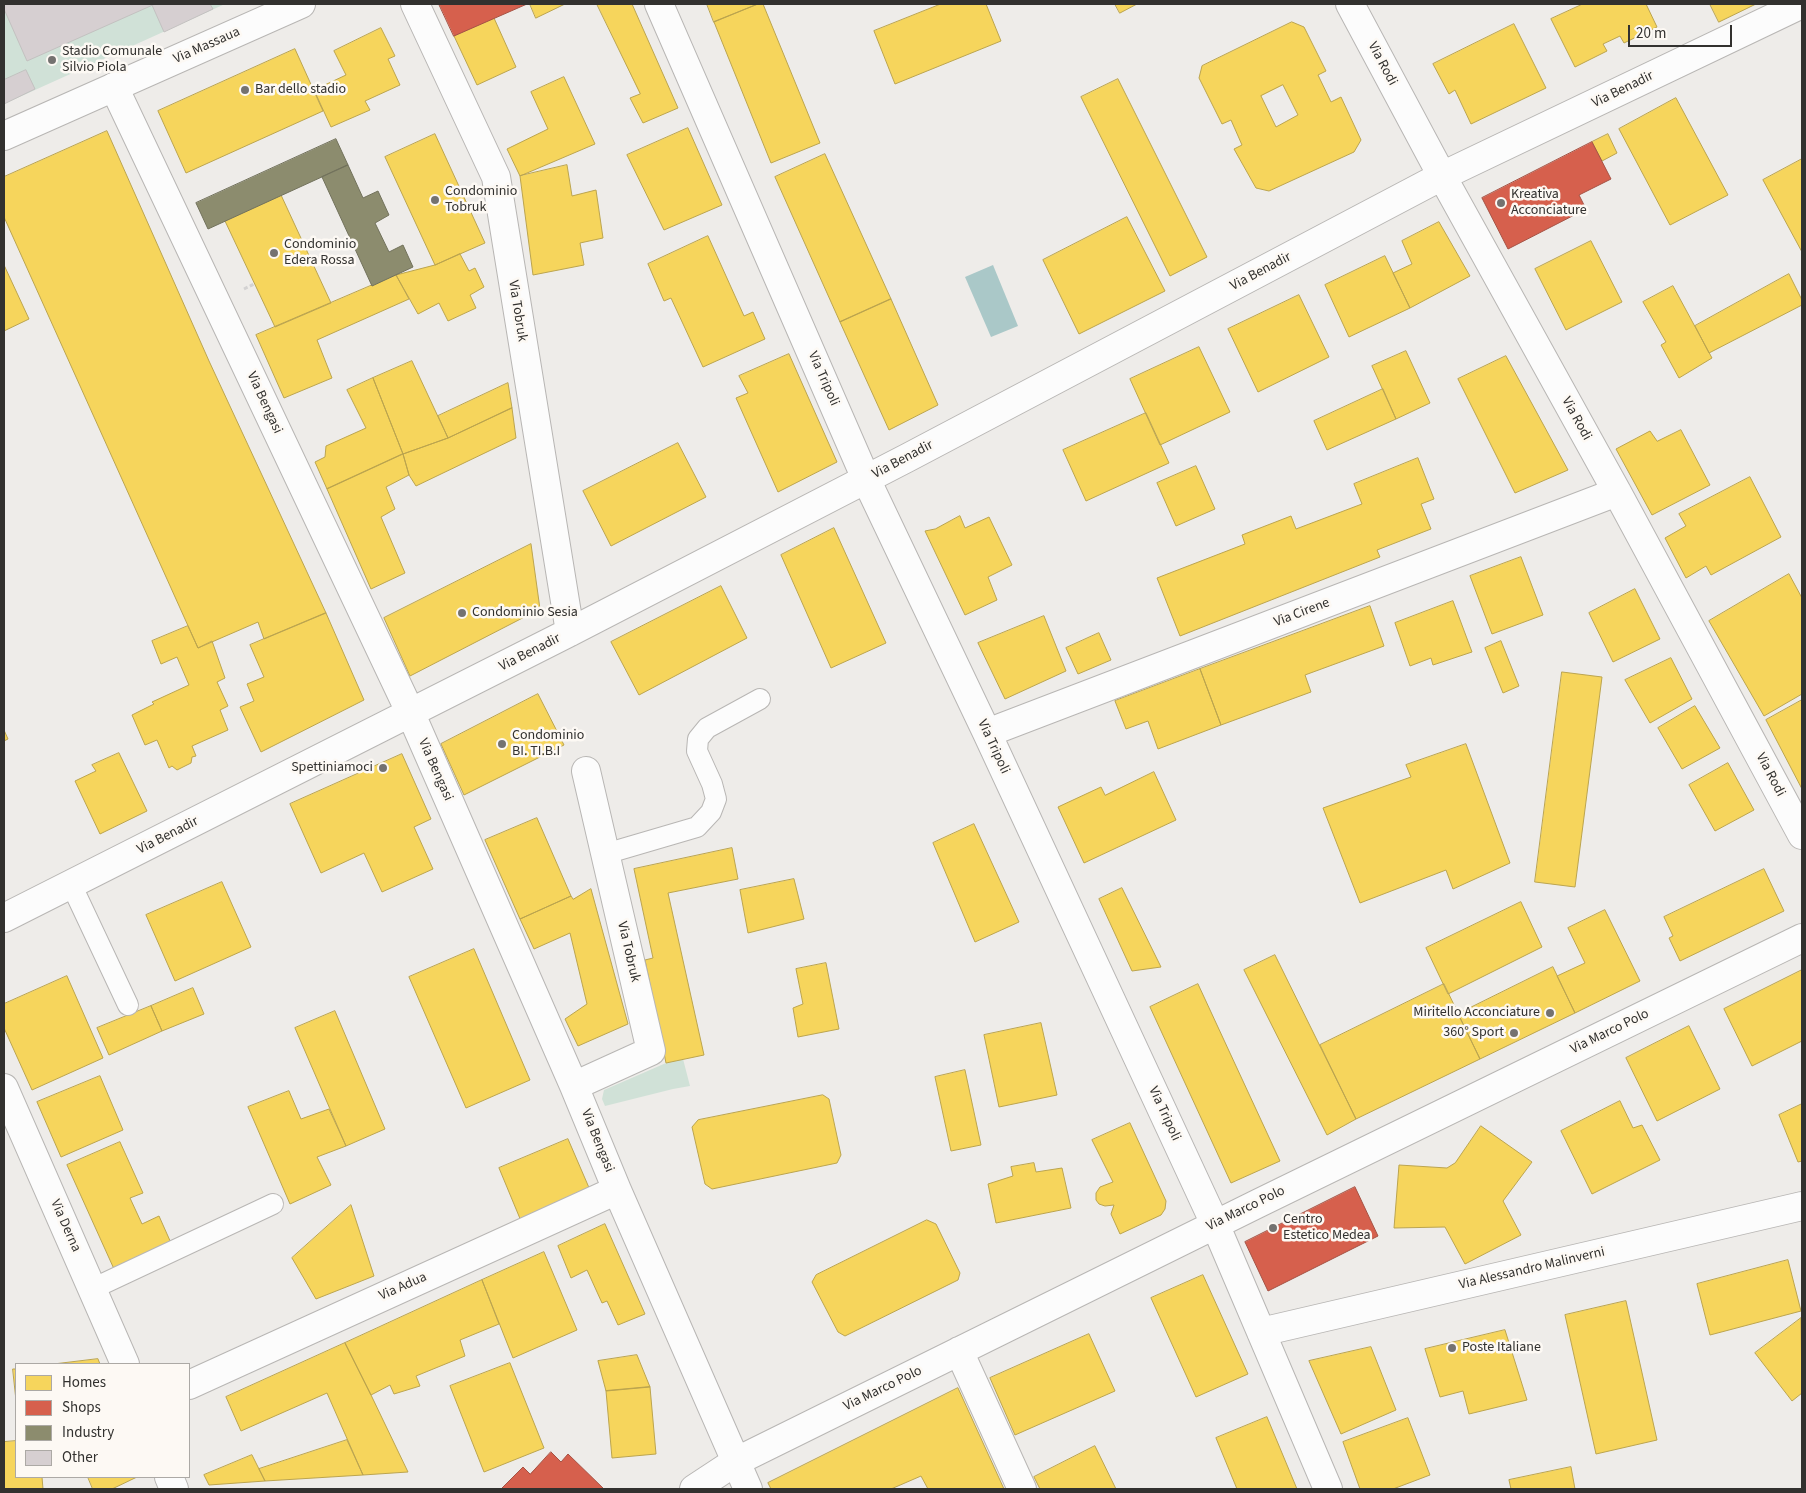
<!DOCTYPE html>
<html>
<head>
<meta charset="utf-8">
<style>
  body { margin:0 }
  #map { position:relative; width:1806px; height:1493px; overflow:hidden; background:#eeece9; font-family:"Source Sans 3",sans-serif }
  canvas { display:block }
  .frame { position:absolute; inset:0; border:5px solid #32312f; pointer-events:none }
  .legend { position:absolute; left:15px; top:1363px; width:175px; height:115px; box-sizing:border-box; background:#fdf9f4; border:1px solid #aca9a5; margin:0; padding:6px 9px; list-style:none; font-size:15px; color:#32312f }
  .legend li { display:flex; align-items:center; gap:10px; height:25px }
  .legend b { width:25px; border:1px solid #aca9a5 }
  .scale { position:absolute; left:1628px; top:25px; width:104px; height:22px; box-sizing:border-box; border:2px solid #32312f; border-top:0; padding-left:6px; font-size:15px; line-height:18px; white-space:nowrap; color:#32312f; -webkit-text-stroke:4px #fdf9f4; paint-order:stroke }
</style>
</head>
<body>
<div id="map">
<canvas width="1806" height="1493"></canvas>
<div class="frame"></div>
<ul class="legend">
<li><b style="height:14px;background:#f6d55c"></b>Homes</li>
<li><b style="height:14px;background:#d6604d"></b>Shops</li>
<li><b style="height:14px;background:#8c8c6e"></b>Industry</li>
<li><b style="height:14px;background:#d6cfd1"></b>Other</li>
</ul>
<div class="scale">20 m</div>
</div>
<script>
const ctx = document.querySelector('canvas').getContext('2d');
ctx.lineJoin = 'round';
function fill(path, color) { ctx.fillStyle = color; ctx.fill(path, 'evenodd'); }
function stroke(path, color, width, dash) { ctx.strokeStyle = color; ctx.lineWidth = width; ctx.lineCap = dash ? 'butt' : 'round'; ctx.setLineDash(dash || []); ctx.stroke(path); }
function drawText(font, color, halo, rows, align = 'center') {
  ctx.font = font + ' "Source Sans 3",sans-serif'; ctx.lineWidth = 5; ctx.setLineDash([]); ctx.textBaseline = 'middle'; ctx.strokeStyle = halo; ctx.fillStyle = color; for (const [text, x, y, turn = 0] of rows) {
    ctx.save(); ctx.translate(x, y); ctx.rotate((+turn || 0) * Math.PI / 180); ctx.textAlign = isNaN(turn) ? turn : align; if (halo) ctx.strokeText(text, 0, 0); ctx.fillText(text, 0, 0); ctx.restore();
  }
}
fill(new Path2D(`
  M4,4h221l-221,100z
  M683,1059l7,27 -17,3 -68,17 -3,-7 2,-9 62,-27z`), '#d0e1d7');
fill(new Path2D(`
  M993,265l25,61 -27,11 -26,-60z`), '#aac8c8');
const homes = new Path2D(`
  M530,4h35l-29,14z
  M597,4h35l46,104 -35,15 -13,-25 10,-4z
  M707,4h51l-44,18z
  M758,4h5l57,139 -49,20 -57,-141z
  M941,4h45l15,37 -106,43 -21,-53z
  M1115,4h22l-17,9z
  M1583,4h63l11,23 -33,16 -4,-7 -17,8 4,7 -32,16 -24,-48z
  M1710,4h46l-37,18z
  M494,18l22,49 -39,18 -23,-49z
  M1292,22l12,5 22,44 -8,4 13,27 10,-5 20,43 -7,12 -85,39 -13,-3 -22,-39 8,-4 -11,-25 -9,4 -23,-46 3,-12zM1283,85l15,30 -22,12 -15,-31z
  M1514,24l32,64 -75,36 -16,-34 -6,4 -16,-30z
  M381,28l14,28 -7,3 12,26 -35,16 5,9 -39,17 -17,-37 32,-15 -12,-24z
  M295,49l28,62 -137,62 -28,-62z
  M564,77l31,67 -75,32 -13,-27 41,-20 -17,-37z
  M1118,79l89,178 -37,19 -89,-179z
  M1676,98l52,97 -58,30 -51,-96z
  M688,128l34,77 -58,25 -37,-75z
  M107,131l102,230 117,252 -62,26 -6,-17 -60,26 -194,-431v-40z
  M435,134l50,109 -50,22 -50,-108z
  M1608,134l9,19 -15,8 -10,-19z
  M825,154l66,145 -51,23 -65,-145z
  M1802,159v93l-39,-72z
  M567,165l5,31 24,-6 7,48 -23,5 4,22 -51,10 -13,-99z
  M281,195l50,108 -56,24 -50,-106z
  M1127,217l38,74 -86,43 -36,-74z
  M1439,222l31,54 -60,32 -17,-35 19,-9 -10,-23z
  M708,236l36,80 9,-4 12,27 -62,28 -32,-69 -7,3 -16,-37z
  M1591,241l31,61 -56,28 -31,-61z
  M460,254l9,17 6,-3 9,19 -14,8 6,13 -28,13 -9,-18 -21,11 -22,-39 39,-10z
  M1385,256l25,52 -61,29 -24,-52z
  M4,265l25,54 -25,12z
  M1789,274l13,26v5l-93,48 -14,-27z
  M396,275l13,24 -92,41 15,38 -48,20 -28,-63z
  M1673,286l39,72 -33,20 -18,-33 5,-3 -23,-40z
  M1299,295l30,62 -71,35 -30,-63z
  M891,299l47,106 -49,25 -49,-108z
  M1199,347l31,65 -70,33 -30,-66z
  M1406,351l24,52 -34,16 -24,-53z
  M789,354l48,108 -59,30 -42,-94 12,-5 -9,-17z
  M1506,356l62,114 -53,23 -57,-114z
  M412,361l36,77 -45,16 -30,-76z
  M373,378l30,76 -76,35 -12,-27 10,-5 1,-11 40,-18 -19,-38z
  M508,383l4,25 -64,30 -10,-22z
  M1383,389l13,30 -69,31 -13,-29z
  M512,408l4,30 -100,48 -7,-11 -6,-21 45,-16z
  M1146,413l23,50 -83,38 -23,-51z
  M1681,430l29,55 -58,30 -36,-66 34,-18 7,10z
  M678,443l28,54 -95,49 -28,-55z
  M403,454l6,21 -23,12 9,22 -14,8 24,56 -34,16 -44,-100z
  M1418,458l16,41 -13,5 10,25 -54,21 3,7 -200,79 -23,-58 88,-34 -3,-9 49,-19 5,13 66,-25 -8,-20z
  M1196,466l19,43 -39,17 -19,-43z
  M1750,477l31,60 -70,38 -5,-9 -20,12 -21,-40 21,-12 -7,-12z
  M960,516l5,12 24,-11 23,48 -24,12 9,23 -32,15 -40,-84 10,-2z
  M834,528l52,115 -55,25 -50,-113z
  M531,544l9,65 -130,67 -26,-58z
  M1521,557l22,58 -51,19 -22,-58z
  M1789,574l13,24v96l-38,22 -55,-95z
  M721,586l26,52 -108,57 -28,-53z
  M1635,589l25,50 -47,23 -24,-49z
  M1453,601l19,51 -39,13 -2,-7 -21,8 -15,-43z
  M1370,606l14,40 -79,29 6,17 -90,33 -21,-56z
  M326,613l38,87 -103,52 -21,-45 14,-6 -7,-17 17,-7 -14,-32z
  M1044,616l22,55 -61,28 -27,-56z
  M188,626l10,22 14,-7 13,37 -8,4 11,24 -8,4 8,20 -36,16 4,10 -4,1 -1,6 -14,7 -5,-4 -3,2 -12,-28 -12,5 -13,-30 22,-11 -2,-2 37,-17 -12,-28 -16,7 -9,-23z
  M1099,633l12,27 -33,14 -12,-26z
  M1501,641l18,45 -16,7 -18,-45z
  M1671,658l21,41 -42,24 -25,-43z
  M1200,669l21,56 -63,24 -10,-28 -22,8 -11,-28z
  M1562,672l40,5 -27,210 -40,-5z
  M538,694l26,51 -100,50 -23,-51z
  M1802,700v89l-36,-69z
  M1695,706l25,42 -38,21 -24,-41z
  M4,730l4,9 -4,2z
  M1466,744l44,119 -57,26 -7,-19 -86,33 -37,-95 88,-31 -5,-12z
  M119,753l28,58 -47,23 -25,-53 21,-10 -4,-6z
  M402,754l29,65 -17,8 19,42 -51,23 -18,-39 -43,20 -31,-69z
  M1728,763l26,47 -39,21 -26,-46z
  M1154,772l22,48 -92,43 -26,-56 43,-20 4,8z
  M537,818l34,78 -51,23 -35,-79z
  M974,824l45,98 -44,20 -42,-99z
  M732,848l6,31 -70,14 36,162 -38,8 -21,-103 8,-2 -19,-89z
  M1764,869l20,42 -104,50 -11,-23 4,-2 -9,-19z
  M794,879l10,40 -56,14 -8,-43z
  M222,882l29,65 -76,34 -29,-66z
  M1122,888l39,79 -29,4 -33,-72z
  M591,889l37,135 -50,22 -13,-27 22,-15 -17,-71 -36,16 -14,-30 51,-23 2,3z
  M1521,902l21,45 -94,47 -22,-46z
  M1605,910l35,71 -65,32 -18,-37 28,-13 -17,-35z
  M474,949l56,131 -64,28 -57,-131z
  M1275,955l81,164 -29,16 -83,-165z
  M826,963l13,66 -41,8 -5,-29 10,-4 -7,-35z
  M1553,967l22,46 -95,46 -22,-45z
  M1802,970v71l-50,25 -28,-57z
  M67,976l36,82 -71,32 -28,-62v-24z
  M1198,984l82,177 -49,22 -81,-176z
  M1444,984l36,75 -124,60 -36,-74z
  M193,988l11,26 -42,17 -11,-25z
  M151,1006l11,25 -53,24 -12,-27z
  M335,1011l50,118 -39,17 -51,-118z
  M1041,1023l16,72 -58,12 -15,-72z
  M1689,1026l31,63 -63,32 -31,-63z
  M965,1070l16,75 -30,6 -16,-74z
  M100,1076l23,54 -62,27 -24,-55z
  M289,1091l12,28 28,-10 17,37 -29,11 14,28 -41,19 -42,-97z
  M823,1095l6,4 12,56 -4,8 -125,26 -7,-5 -13,-57 6,-7z
  M1620,1101l13,27 9,-3 18,35 -68,34 -31,-63z
  M1802,1104v57l-4,1 -19,-47z
  M1130,1123l36,78 -1,8 -4,6 -41,19 -9,-20 3,-9 -9,1 -6,-2 -3,-4v-7l4,-6 13,-5 -21,-42z
  M1481,1126l51,36 -29,39 18,34 -56,29 -20,-37 -51,1 5,-63 48,3 8,-5z
  M568,1139l22,51 -69,31 -22,-53z
  M120,1142l23,51 -13,5 12,26 17,-8 12,27 -57,26 -47,-104z
  M1034,1163l2,9 26,-4 9,40 -75,15 -8,-39 25,-8 -2,-9z
  M351,1205l23,71 -58,23 -24,-41z
  M927,1220l9,4 24,49 -2,7 -113,56 -7,-4 -26,-50 4,-7z
  M605,1224l40,90 -27,11 -11,-24 -5,2 -15,-33 -16,8 -13,-32z
  M544,1252l33,78 -64,28 -31,-78z
  M1788,1260l13,51 -91,24 -13,-51z
  M1203,1275l45,99 -52,23 -45,-99z
  M482,1280l17,44 -39,16 5,16 -49,20 4,10 -26,8 -4,-9 -19,10 -26,-52z
  M1626,1301l31,139 -61,14 -31,-139z
  M1801,1318l1,75 -10,8 -37,-48z
  M1505,1330l22,70 -58,14 -6,-23 -23,6 -15,-48z
  M1089,1334l26,57 -100,44 -25,-57z
  M345,1343l26,52 37,77 -45,3 -36,-82 -86,38 -15,-34z
  M1371,1347l25,63 -55,24 -32,-73z
  M637,1355l13,32 -44,4 -8,-30z
  M98,1359l2,5h-46z
  M510,1363l34,85 -60,24 -34,-86z
  M13,1369h3v31z
  M650,1387l6,67 -44,4 -6,-67z
  M958,1388l46,101h-76l-7,-13 -30,13h-120l-3,-6z
  M1267,1417l30,72h-60l-21,-51z
  M1408,1418l22,57 -37,14h-33l-17,-47z
  M347,1440l16,35 -98,6 -6,-12z
  M16,1441v36h26l1,12h-39v-47z
  M1095,1446l21,43h-76l-6,-12z
  M252,1455l13,26 -56,4 -5,-10z
  M1571,1467l4,22h-64l-2,-9z
  M88,1477h49l-25,12h-19z`);
fill(homes, '#f6d55c');
stroke(homes, '#bba44e', 1);
const shops = new Path2D(`
  M439,4h88l-73,32z
  M1592,142l19,37 -32,16 7,14 -78,40 -26,-51z
  M1355,1187l23,49 -110,55 -23,-49z
  M551,1452l10,10 7,-8 36,35h-103l22,-22 7,7z`);
fill(shops, '#d6604d');
stroke(shops, '#a55244', 1);
const industry = new Path2D(`
  M336,139l12,26 -140,64 -12,-26z
  M348,165l15,33 15,-7 11,24 -14,8 14,29 14,-7 10,22 -41,19 -50,-109z`);
fill(industry, '#8c8c6e');
stroke(industry, '#71715b', 1);
const building = new Path2D(`
  M4,4h151l-128,57 -23,-52z
  M155,4h55l3,5 -49,23 -12,-27z
  M26,70l9,19 -31,15v-24z`);
fill(building, '#d6cfd1');
stroke(building, '#c3c1c0', 1);
const service = new Path2D(`
  M605,854l92,-27 14,-15 5,-13 -4,-15 -15,-33 1,-12 9,-11 53,-29
  M71,884l57,121
  M92,1289l181,-85`);
const minor = new Path2D(`
  M415,4l81,173 74,455
  M659,4l207,475 121,254 228,491 113,265
  M1350,4l92,172 175,316 185,343
  M114,87l297,627 163,372 43,104 131,299
  M987,733l630,-241
  M4,918l566,-286 337,-174 535,-282 360,-172
  M574,1086l77,-35 -65,-280
  M4,1088l121,276
  M1261,1332l541,-126
  M959,1351l63,138
  M189,1385l428,-195
  M169,1477l5,12
  M694,1489l41,-27 524,-259 543,-265`);
const tertiary = new Path2D(`
  M4,136l297,-132`);
stroke(service, '#b8b6b4', 22);
stroke(minor, '#b8b6b4', 30);
stroke(tertiary, '#b8b6b4', 30);
stroke(new Path2D(`
  M244,289l10,-5`), '#d3d2d2', 3, [4, 2.5]);
stroke(service, '#fcfcfc', 20);
stroke(minor, '#fcfcfc', 28);
stroke(tertiary, '#fcfcfc', 28);
for (const [x, y, r, color] of [
  [52,60,5,"#747270"],
  [245,90,5,"#747270"],
  [435,200,5,"#747270"],
  [1501,203,5,"#747270"],
  [274,253,5,"#747270"],
  [462,613,5,"#747270"],
  [502,744,5,"#747270"],
  [383,768,5,"#747270"],
  [1550,1013,5,"#747270"],
  [1514,1033,5,"#747270"],
  [1273,1228,5,"#747270"],
  [1452,1348,5,"#747270"]
]) { const dot = new Path2D(); dot.arc(x, y, r, 0, 2 * Math.PI); ctx.fillStyle = color; ctx.fill(dot); stroke(dot, '#fdf9f4', 2); }
drawText('14px', '#32312f', '#fdf9f4', [
  ["Via Massaua",207,46,-24],
  ["Via Rodi",1382,64,62],
  ["Via Benadir",1623,90,-26],
  ["Via Benadir",1261,272,-28],
  ["Via Tobruk",517,311,81],
  ["Via Tripoli",823,379,66],
  ["Via Bengasi",264,403,65],
  ["Via Rodi",1576,419,61],
  ["Via Benadir",903,460,-28],
  ["Via Cirene",1302,613,-21],
  ["Via Benadir",530,653,-27],
  ["Via Tripoli",993,747,65],
  ["Via Bengasi",435,770,66],
  ["Via Rodi",1770,775,62],
  ["Via Benadir",168,836,-27],
  ["Via Tobruk",628,952,77],
  ["Via Marco Polo",1610,1032,-26],
  ["Via Tripoli",1164,1114,65],
  ["Via Bengasi",597,1141,68],
  ["Via Marco Polo",1246,1209,-26],
  ["Via Derna",65,1226,66],
  ["Via Alessandro Malinverni",1532,1269,-13],
  ["Via Adua",403,1287,-24],
  ["Via Marco Polo",883,1389,-26]
]);
drawText('14px', '#32312f', '#fdf9f4', [
  ["Stadio Comunale",62,52],
  ["Silvio Piola",62,68],
  ["Bar dello stadio",255,90],
  ["Condominio",445,192],
  ["Tobruk",445,208],
  ["Kreativa",1511,195],
  ["Acconciature",1511,211],
  ["Condominio",284,245],
  ["Edera Rossa",284,261],
  ["Condominio Sesia",472,613],
  ["Condominio",512,736],
  ["BI. TI.B.I",512,752],
  ["Spettiniamoci",373,768,"right"],
  ["Miritello Acconciature",1540,1013,"right"],
  ["360° Sport",1504,1033,"right"],
  ["Centro",1283,1220],
  ["Estetico Medea",1283,1236],
  ["Poste Italiane",1462,1348]
], 'left');
</script>
</body>
</html>
